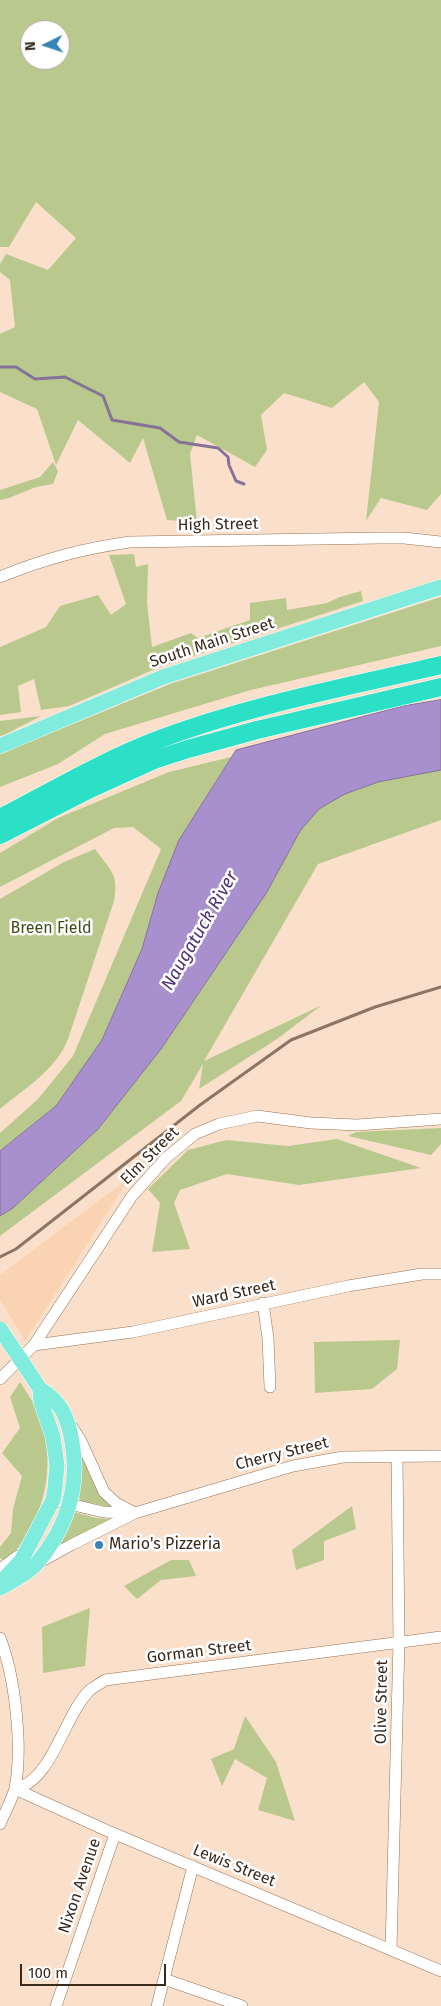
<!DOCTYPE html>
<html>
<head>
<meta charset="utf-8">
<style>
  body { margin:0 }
  #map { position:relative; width:441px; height:2006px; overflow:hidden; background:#fae0cb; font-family:"Fira Sans",sans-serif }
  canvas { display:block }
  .north { position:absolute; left:20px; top:20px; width:50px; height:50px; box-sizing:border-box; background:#fff; border:1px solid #b0aaa4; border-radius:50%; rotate:266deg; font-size:14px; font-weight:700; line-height:20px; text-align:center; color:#3a2a1c }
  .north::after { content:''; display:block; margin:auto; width:18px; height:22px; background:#3784b6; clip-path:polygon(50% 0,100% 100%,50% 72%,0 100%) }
  .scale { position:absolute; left:20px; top:1964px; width:146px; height:22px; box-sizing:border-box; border:2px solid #3a2a1c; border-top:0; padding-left:6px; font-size:15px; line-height:18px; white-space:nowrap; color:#3a2a1c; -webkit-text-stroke:4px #fff; paint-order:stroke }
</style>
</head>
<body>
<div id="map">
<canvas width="441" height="2006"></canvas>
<div class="north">N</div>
<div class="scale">100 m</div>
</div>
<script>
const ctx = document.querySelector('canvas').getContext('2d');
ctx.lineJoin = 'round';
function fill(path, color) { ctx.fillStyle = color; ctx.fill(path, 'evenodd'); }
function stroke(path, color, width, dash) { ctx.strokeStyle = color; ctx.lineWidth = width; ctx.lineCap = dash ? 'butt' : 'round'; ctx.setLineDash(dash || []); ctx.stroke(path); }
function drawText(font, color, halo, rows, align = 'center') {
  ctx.font = font + ' "Fira Sans",sans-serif'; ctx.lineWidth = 5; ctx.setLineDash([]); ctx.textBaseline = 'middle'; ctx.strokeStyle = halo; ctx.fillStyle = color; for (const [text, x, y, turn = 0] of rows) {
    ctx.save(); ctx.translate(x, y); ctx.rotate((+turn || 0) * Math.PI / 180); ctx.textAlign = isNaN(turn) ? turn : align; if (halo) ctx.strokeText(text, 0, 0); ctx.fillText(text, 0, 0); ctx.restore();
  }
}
fill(new Path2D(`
  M130,1177l-105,164 -25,-41v-25z`), '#fad3b3');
fill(new Path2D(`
  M0,0h441v494l-14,16 -46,-12 -15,23 13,-119 -15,-20 -32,26 -48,-15 -23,22 6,35 -12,17 -58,-32 -7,19 7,68 -30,-2 -24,-82 -13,25 -52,-43 -22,45 -19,-56 -37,-17v-58l15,-7 -5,-47 -10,-8v-8l6,-10 42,16 28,-32 -40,-36 -27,45h-9zM30,30h30v30h-30z
  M53,462l5,9 -5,13 -17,3 -27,11 -9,2v-10l40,-13z
  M134,554l2,13 12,-3 -1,39 5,44 39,-14 7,5 52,-18v-17l36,-5 1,12 40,-7 13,-6 21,-6 2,10 -201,65 -93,40 -28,4 -7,-31 -16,7 3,26 -21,3v-68l46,-20 14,-21 38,-11 13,20 15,-11 -17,-49z
  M441,597v49l-190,44 -146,44 -47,30 -58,23v-33l170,-70z
  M41,716l-37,19 -4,1v-15z
  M231,757l-52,83 -21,53 -16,56 -40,91 -46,66 -56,45v-18l38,-34 35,-43 88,-207 -28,-22 -19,1 -114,59v-34l58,-35 111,-46z
  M441,770v50l-123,44 -114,197 118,-56 -45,34 -78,50 4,-25 -22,37 -181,135v-20l13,-8 85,-79 63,-80 106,-157 33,-61 19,-22 26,-15 33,-12z
  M95,849c15,21 24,24 19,52l-46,138c-11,30 -44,50 -68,70v-210l64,-37z
  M441,1128v16l-10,11 -83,-19 8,-4z
  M337,1139l84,29 -122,17 -72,-11 -47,16 -6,13 16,46 -38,3 8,-49 -12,-14 40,-39 38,-10 62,6z
  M400,1340l-3,29 -25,20 -57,4 -1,-51z
  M20,1382c7,11 16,24 21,37 16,50 2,106 -35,143l-6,-4v-11l11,-14 2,-24 9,-33 -20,-23 18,-25 -10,-31z
  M78,1449l34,57 -1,1 -30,-6 -4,-6z
  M352,1506l4,23 -32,12v19l-28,10 -4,-20z
  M74,1512l22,6 14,1 -54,30z
  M171,1560h18l7,16 -35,4 -24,19 -13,-13z
  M90,1608l-5,58 -42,7 -1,-46z
  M245,1716l31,46 19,59 -37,-11 9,-32 -32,-19 -13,27 -11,-27 23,-10z`), '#b9c98e');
const water = new Path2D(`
  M441,700v70l-63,12 -33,12 -26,15 -19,22 -33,61 -106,157 -63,80 -85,79 -13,8v-65l56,-45 46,-66 40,-91 16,-56 21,-53 57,-90 167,-44z`);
fill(water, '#a790cd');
stroke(water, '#867198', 1);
stroke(new Path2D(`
  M0,367h16l19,12 30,-2 38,19 9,24 48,8 19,14 39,6 10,9 1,8 7,16 8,3`), '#867198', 3);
const minor = new Path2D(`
  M0,577c41,-17 85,-29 130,-35l251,-4h23l37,4
  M263,1303l5,35 2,49
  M34,1345l99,-13 215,-46 74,-12h19
  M0,1379l34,-34 98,-149 34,-38 29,-24 24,-10 38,-8 54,7 46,2 84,-6
  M72,1427l9,14 23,51 12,11 19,10
  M53,1500l50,12 28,1
  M40,1562l31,-17 64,-32 158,-47 50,-9 98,-1
  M0,1569l18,-13
  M0,1638c15,38 23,109 15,150 -3,12 -10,24 -15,36
  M15,1789c37,-8 49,-73 74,-98 4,-4 11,-7 16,-11l336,-43
  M15,1789l93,42 333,140
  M391,1949l8,-307 -2,-186
  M164,1979l78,27
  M56,2006l59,-172
  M157,2006l36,-140`);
const major = new Path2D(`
  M0,746l163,-69 278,-90
  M3,1580l18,-19 32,-61 2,-12 2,-23 -4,-28 -12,-35 -1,-13 -13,-20
  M0,1588c12,-7 29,-15 38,-26 29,-35 42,-74 34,-120 -4,-24 -10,-40 -32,-53`);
const highway = new Path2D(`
  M0,818c52,-27 104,-58 160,-79 90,-34 187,-52 281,-74
  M0,835l90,-46 64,-29 34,-11 69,-19 184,-43`);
stroke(minor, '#987252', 12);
stroke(major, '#fff', 16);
stroke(highway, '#fff', 19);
stroke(minor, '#fff', 11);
stroke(major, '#80ecdd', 15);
stroke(highway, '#2cdfc7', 18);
stroke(new Path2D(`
  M0,1257l16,-8 184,-144 91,-65 84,-33 66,-20`), '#8b7665', 3);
const majorBridge = new Path2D(`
  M0,1329l27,40`);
stroke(majorBridge, '#fff', 16, []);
stroke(majorBridge, '#80ecdd', 15);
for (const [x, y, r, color] of [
  [99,1545,5,"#3784b6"]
]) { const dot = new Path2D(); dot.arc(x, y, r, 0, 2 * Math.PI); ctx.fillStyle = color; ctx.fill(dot); stroke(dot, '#fff', 2); }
drawText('16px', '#3a2a1c', '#fff', [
  ["High Street",218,525,-1],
  ["South Main Street",212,643,-18],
  ["Elm Street",150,1156,-45],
  ["Ward Street",234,1294,-12],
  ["Cherry Street",282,1454,-14],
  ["Gorman Street",199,1652,-7],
  ["Olive Street",382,1702,-89],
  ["Lewis Street",234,1866,22],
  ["Nixon Avenue",80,1886,-71]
]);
drawText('16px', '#404c1b', '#fff', [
  ["Breen Field",51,929]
]);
drawText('16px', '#3a2a1c', '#fff', [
  ["Mario's Pizzeria",109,1545]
], 'left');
drawText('italic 18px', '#4f2f78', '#fff', [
  ["Naugatuck River",200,931,-60]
]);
</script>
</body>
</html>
